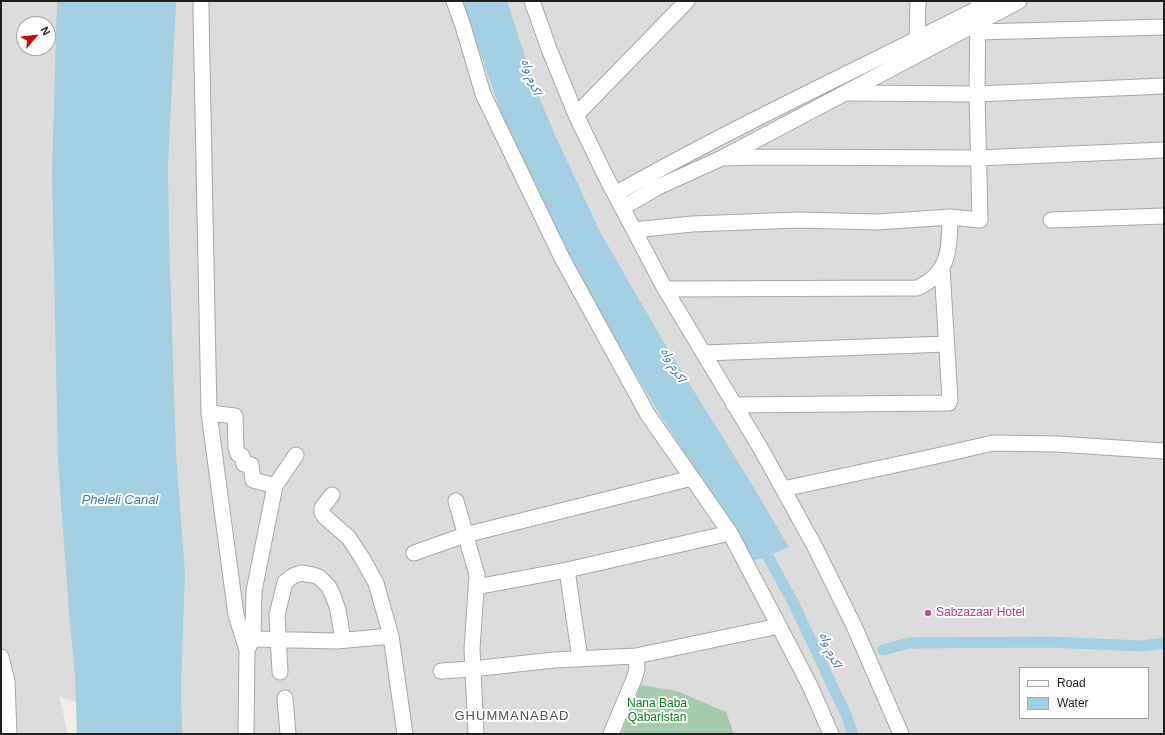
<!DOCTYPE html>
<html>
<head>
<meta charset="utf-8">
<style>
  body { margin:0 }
  #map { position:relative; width:1165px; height:735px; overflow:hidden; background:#f0ede4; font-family:Arial,sans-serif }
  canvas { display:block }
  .frame { position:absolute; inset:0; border:2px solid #1f1f1f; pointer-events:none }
  .legend { position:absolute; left:1019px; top:667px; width:130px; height:52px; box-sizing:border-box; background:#fff; border:1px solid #a5a5a5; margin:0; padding:5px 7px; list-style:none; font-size:12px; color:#1f1f1f }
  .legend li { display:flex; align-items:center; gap:8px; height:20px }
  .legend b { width:20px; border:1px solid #a5a5a5 }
  .north { position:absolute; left:16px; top:16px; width:40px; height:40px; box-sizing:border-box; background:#fff; border:1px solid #a5a5a5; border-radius:50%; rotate:62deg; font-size:11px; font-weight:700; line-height:16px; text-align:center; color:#1f1f1f }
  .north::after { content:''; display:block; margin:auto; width:14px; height:18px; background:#ce0a00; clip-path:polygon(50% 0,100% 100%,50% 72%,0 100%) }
</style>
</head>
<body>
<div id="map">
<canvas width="1165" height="735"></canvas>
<div class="frame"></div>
<ul class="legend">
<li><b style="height:5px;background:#fff"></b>Road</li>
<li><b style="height:11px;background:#a2cfe1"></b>Water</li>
</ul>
<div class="north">N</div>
</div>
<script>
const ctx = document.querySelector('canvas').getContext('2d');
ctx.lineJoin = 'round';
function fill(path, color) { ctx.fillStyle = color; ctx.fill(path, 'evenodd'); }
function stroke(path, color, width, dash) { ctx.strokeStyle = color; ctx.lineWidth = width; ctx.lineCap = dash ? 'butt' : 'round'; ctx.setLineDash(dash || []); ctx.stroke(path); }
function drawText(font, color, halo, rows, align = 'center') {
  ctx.font = font + ' Arial,"Noto Sans Arabic",sans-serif'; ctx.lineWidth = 4; ctx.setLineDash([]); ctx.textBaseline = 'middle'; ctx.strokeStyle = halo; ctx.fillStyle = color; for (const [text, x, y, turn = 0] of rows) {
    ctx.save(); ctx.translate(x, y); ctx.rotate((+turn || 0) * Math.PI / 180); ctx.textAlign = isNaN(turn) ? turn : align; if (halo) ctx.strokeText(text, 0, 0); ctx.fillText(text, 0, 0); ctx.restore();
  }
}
fill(new Path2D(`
  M1,1h1163v733h-1005l-100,-38 9,38h-67zM24,24h24v24h-24zM1020,668h128v50h-128z`), '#dddcdc');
fill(new Path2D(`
  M641,685l36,6 49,21 8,22h-113z`), '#a4cbac');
fill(new Path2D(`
  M57,1h119l-8,166 1,69 7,218 9,119 -4,113 1,48h-105l-2,-59 -5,-50 -12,-163 -6,-289z
  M462,1h45l28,86 20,48 45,97 63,109 88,142 38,64 -21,9 -18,6 -29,-53 -61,-94 -39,-66 -38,-66 -46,-87 -30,-67z`), '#a2cfe1');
stroke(new Path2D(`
  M761,544l33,60 53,113 6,17
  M883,650l26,-7 139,-1 94,4 22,-3`), '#a2cfe1', 11);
const minor = new Path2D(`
  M201,1v12l8,400 27,202 11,35
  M454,1l9,25 20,68 79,164 86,157 44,63
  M532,1l17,48 27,66 29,60 60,114 96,160 54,98 40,81 46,106
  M978,32l186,-5
  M917,39l1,-38
  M849,93l128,1 187,-8
  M576,115l111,-114
  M725,158l29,-1 224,1 186,-8
  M615,194c124,-70 252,-129 378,-193
  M622,208l36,-21 64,-29 297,-157
  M1051,220l113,-4
  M634,230l58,-6 106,-4 79,2 73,-5 30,3 -3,-126 1,-93
  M665,289l252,-1c33,-15 32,-38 33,-71
  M704,353l242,-9
  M734,405l215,-2 1,-3 -8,-132
  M209,413l26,3 1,32 2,6 4,2 2,8 7,1 2,15 22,6
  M783,489l149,-32 61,-14 64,1 107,7
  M332,495l-10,13v5l3,4 24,21 13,20 14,25 15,53
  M456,501l21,74 -5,74 4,85
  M414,553l51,-18 227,-57 38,55
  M567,570l13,89
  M476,587l91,-17 163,-37 49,93
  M253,639l84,2 54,-5 14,98
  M1,657l6,24 2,53
  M441,671l31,-2 82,-9 82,-4 143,-30 32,62 20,46
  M280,672l-3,-57 8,-33 8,-6 8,-3 12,2 6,2 10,10 5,11 4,12 5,30
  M285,698l3,36
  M246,734l1,-84 6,-11 1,-48 21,-105 21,-31
  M611,734l23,-55 3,-10 -1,-13`);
stroke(minor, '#a6a6a6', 17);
stroke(minor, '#fff', 15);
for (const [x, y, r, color] of [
  [928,613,4,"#d1479c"]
]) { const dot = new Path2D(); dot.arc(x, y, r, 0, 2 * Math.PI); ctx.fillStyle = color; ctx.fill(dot); stroke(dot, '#fff', 1.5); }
drawText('12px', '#b23c85', '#fff', [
  ["Sabzazaar Hotel",936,613]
], 'left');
drawText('12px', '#048615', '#fff', [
  ["Nana Baba",657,704],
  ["Qabaristan",657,718]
]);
drawText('italic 13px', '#4477b6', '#fff', [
  ["اکرم واہ",531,77,70],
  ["اکرم واہ",673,365,60],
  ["Pheleli Canal",120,500],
  ["اکرم واہ",830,650,66]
]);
ctx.letterSpacing = '1px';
drawText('13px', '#525252', '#fff', [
  ["GHUMMANABAD",512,716]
]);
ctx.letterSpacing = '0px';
</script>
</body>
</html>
